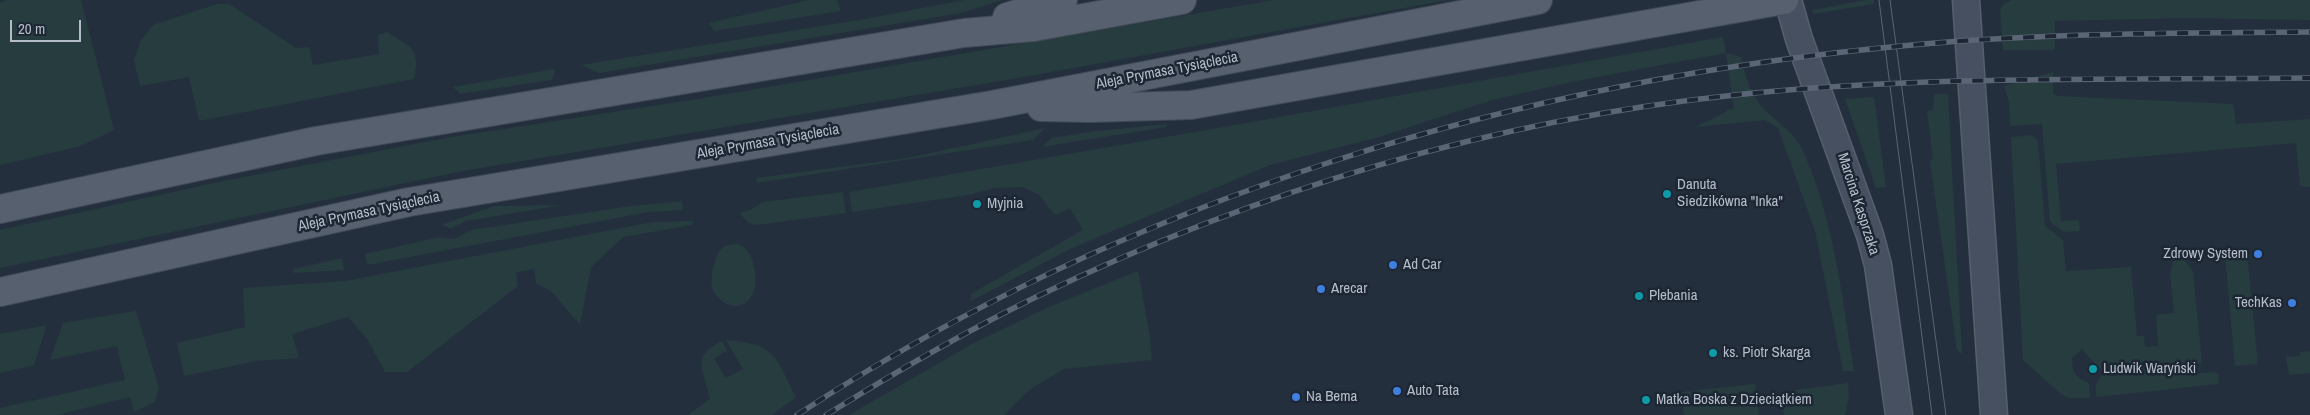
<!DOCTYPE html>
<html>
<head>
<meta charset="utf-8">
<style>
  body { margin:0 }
  #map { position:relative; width:2310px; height:415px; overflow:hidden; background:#242f3e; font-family:"Archivo Narrow",sans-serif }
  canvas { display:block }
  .scale { position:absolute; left:10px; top:20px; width:71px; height:22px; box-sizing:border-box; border:2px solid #b4bcc9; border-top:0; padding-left:6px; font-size:15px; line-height:18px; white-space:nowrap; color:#b4bcc9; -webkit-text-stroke:4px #1d2633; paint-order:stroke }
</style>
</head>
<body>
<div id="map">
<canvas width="2310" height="415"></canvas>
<div class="scale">20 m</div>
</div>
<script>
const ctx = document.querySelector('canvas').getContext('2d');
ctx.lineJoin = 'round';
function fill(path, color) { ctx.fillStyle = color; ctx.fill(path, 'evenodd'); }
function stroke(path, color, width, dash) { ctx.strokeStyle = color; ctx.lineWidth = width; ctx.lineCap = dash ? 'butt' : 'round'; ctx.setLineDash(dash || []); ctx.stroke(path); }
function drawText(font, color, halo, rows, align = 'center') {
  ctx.font = font + ' "Archivo Narrow",sans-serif'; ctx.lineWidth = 5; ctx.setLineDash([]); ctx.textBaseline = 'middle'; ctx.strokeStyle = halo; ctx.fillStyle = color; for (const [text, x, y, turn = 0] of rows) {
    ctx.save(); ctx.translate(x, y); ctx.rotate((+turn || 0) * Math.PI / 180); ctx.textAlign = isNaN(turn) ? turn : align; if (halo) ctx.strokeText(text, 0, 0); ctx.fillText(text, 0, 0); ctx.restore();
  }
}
fill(new Path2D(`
  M7,0h74l33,130 -33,16 -81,19v-162z
  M809,0h28l4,11 -127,20 -5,-8z
  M964,0h39l-42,13 -362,60 -18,-8 284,-46z
  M1274,0h174l-424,77 -561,94 -463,97v-38l223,-49 223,-43 270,-42z
  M1866,0h8v4l-61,10 -1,-4z
  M2012,0h298v20l-122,-2 -133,3v29h-52l-3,-41 4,-5z
  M217,4h12l67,44 13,-1 4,18 66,-11 -1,-19 9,-3c23,15 34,16 27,47l-215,42 -10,-44 -49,9 -6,-26 6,-18 13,-17z
  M1723,37l3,16 15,4c4,19 9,36 22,51 13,14 31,23 39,41 32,69 40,148 52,222h-11l-28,-140 -37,-103 -13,-8 -70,7 31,-15v-2l8,-1 -8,-56 -150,28 -84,19 -113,37 -109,28 -200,84 -99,52v-7l112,-64 -13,-22 -12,6h-4l-15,-19 -16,-8 -28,1 -27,7 -116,17 -3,-20 375,-65z
  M554,69v6l-3,5 -91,14 -7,-7z
  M2053,72v22l4,2 176,8 3,20 74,-5v68l-10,-1 -4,-43 -240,21 5,57 18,-1 1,11 -16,1 -14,-10 -8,-98 -32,2 -1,-24 -5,-16z
  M1934,94h14l14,260 -5,-4 -27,-188 3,-4 -6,-47 6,-1z
  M1874,97l12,90 -10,1 -31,-89z
  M1167,124l-1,3 -124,20 10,-9 44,-7z
  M1045,128l-12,12 -276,43 -1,-5 152,-20z
  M2032,135l6,6 7,85 18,14 3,31 65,-4 6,69h7l1,11 13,-1 -2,-31 18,-2 -4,-38 3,-15 4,-1v-10l16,22 9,92 -9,1v10l22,-2 3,2 1,10 -123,13v-12l7,-13 -21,-23 -10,9c0,15 3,19 17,25l1,15h-21l-7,-3 -39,-35 -12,-223z
  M843,192l3,21 -90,12 -7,-2 -10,-10 11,-3 13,-8z
  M682,201l1,9 -34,2 -282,53 -2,-11 75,-17 14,2 17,-9 160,-24z
  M562,205l-96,16 -15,7 -10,-3 53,-19z
  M693,221l-1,4 -69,12 -32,30 -11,58 -28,-33 -16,-9 -2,-14 -18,3 2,14 -111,86h-22l-17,-32 -20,-23 -56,17 7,24 -43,3 -72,15 -7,-33 68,-16 -2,-39 102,-7 308,-59z
  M737,244c16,4 20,27 18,42 -4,25 -29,26 -41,6 -6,-9 0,-36 8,-44 4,-3 10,-4 15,-4z
  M2247,253l11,111 -23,2 -10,-111z
  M342,258l2,12 -50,3 -1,-4z
  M1138,271l12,65 2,24 -88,9 -35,21 -25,25h-155l123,-71 79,-38z
  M136,311l23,77 -4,14 -21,10 -4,-15 -74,18h-56v-7l125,-28 -8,-34 -67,14 13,-37z
  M47,325l-13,40 -34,8v-39z
  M726,340c50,4 49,15 70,57l-24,18h-84l22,-16c-5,-28 -21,-42 12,-58l5,9 -13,9 12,19 17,-9z
  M2310,351v22l-21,2 -3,-18 14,-1v-4z
  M1848,383l1,13 -4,19h-61l-3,-23z
  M1755,384l4,31h-75l-3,-23z`), '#263c3f');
const secondary = new Path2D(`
  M1788,0l11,39 71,196 8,30 21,150
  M1966,0l28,415`);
const primary = new Path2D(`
  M1007,17l56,-17
  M1041,107l49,1 101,-3 593,-105
  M0,209l316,-68 648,-108 70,-6 148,-27
  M0,292l409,-90 583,-97 546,-105`);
stroke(secondary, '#565f6c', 29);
stroke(primary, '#414a57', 30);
stroke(secondary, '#465061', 26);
stroke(primary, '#56606e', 28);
stroke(new Path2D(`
  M1879,0l53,415
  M1890,0l56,415`), '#5a6575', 1);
const rail = new Path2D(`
  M797,415c331,-217 722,-335 1115,-370 132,-12 265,-12 398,-13
  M826,415c68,-42 138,-83 210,-118 219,-106 457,-177 699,-202 191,-20 384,-15 575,-17`);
stroke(rail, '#5a6575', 5.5);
stroke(rail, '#1d2633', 4, [11]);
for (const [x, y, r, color] of [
  [1667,194,5,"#0f9aa8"],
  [977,204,5,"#0f9aa8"],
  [2258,254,5,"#3f7fe0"],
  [1393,265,5,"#3f7fe0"],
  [1321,289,5,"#3f7fe0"],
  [1639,296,5,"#0f9aa8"],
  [2292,303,5,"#3f7fe0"],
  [1713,353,5,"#0f9aa8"],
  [2093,369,5,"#0f9aa8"],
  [1397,391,5,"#3f7fe0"],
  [1296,397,5,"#3f7fe0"],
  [1646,400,5,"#0f9aa8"]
]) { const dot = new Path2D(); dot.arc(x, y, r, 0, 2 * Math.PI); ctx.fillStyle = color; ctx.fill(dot); stroke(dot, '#1d2633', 2); }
drawText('15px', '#b4bcc9', '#1d2633', [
  ["Aleja Prymasa Tysiąclecia",1167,71,-11],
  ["Aleja Prymasa Tysiąclecia",768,142,-10],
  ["Marcina Kasprzaka",1858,204,72],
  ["Aleja Prymasa Tysiąclecia",369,212,-12]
]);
drawText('15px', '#b4bcc9', '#1d2633', [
  ["Danuta",1677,185],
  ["Siedzikówna \"Inka\"",1677,202],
  ["Myjnia",987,204],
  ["Zdrowy System",2248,254,"right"],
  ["Ad Car",1403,265],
  ["Arecar",1331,289],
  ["Plebania",1649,296],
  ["TechKas",2282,303,"right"],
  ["ks. Piotr Skarga",1723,353],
  ["Ludwik Waryński",2103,369],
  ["Auto Tata",1407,391],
  ["Na Bema",1306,397],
  ["Matka Boska z Dzieciątkiem",1656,400]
], 'left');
</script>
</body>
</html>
